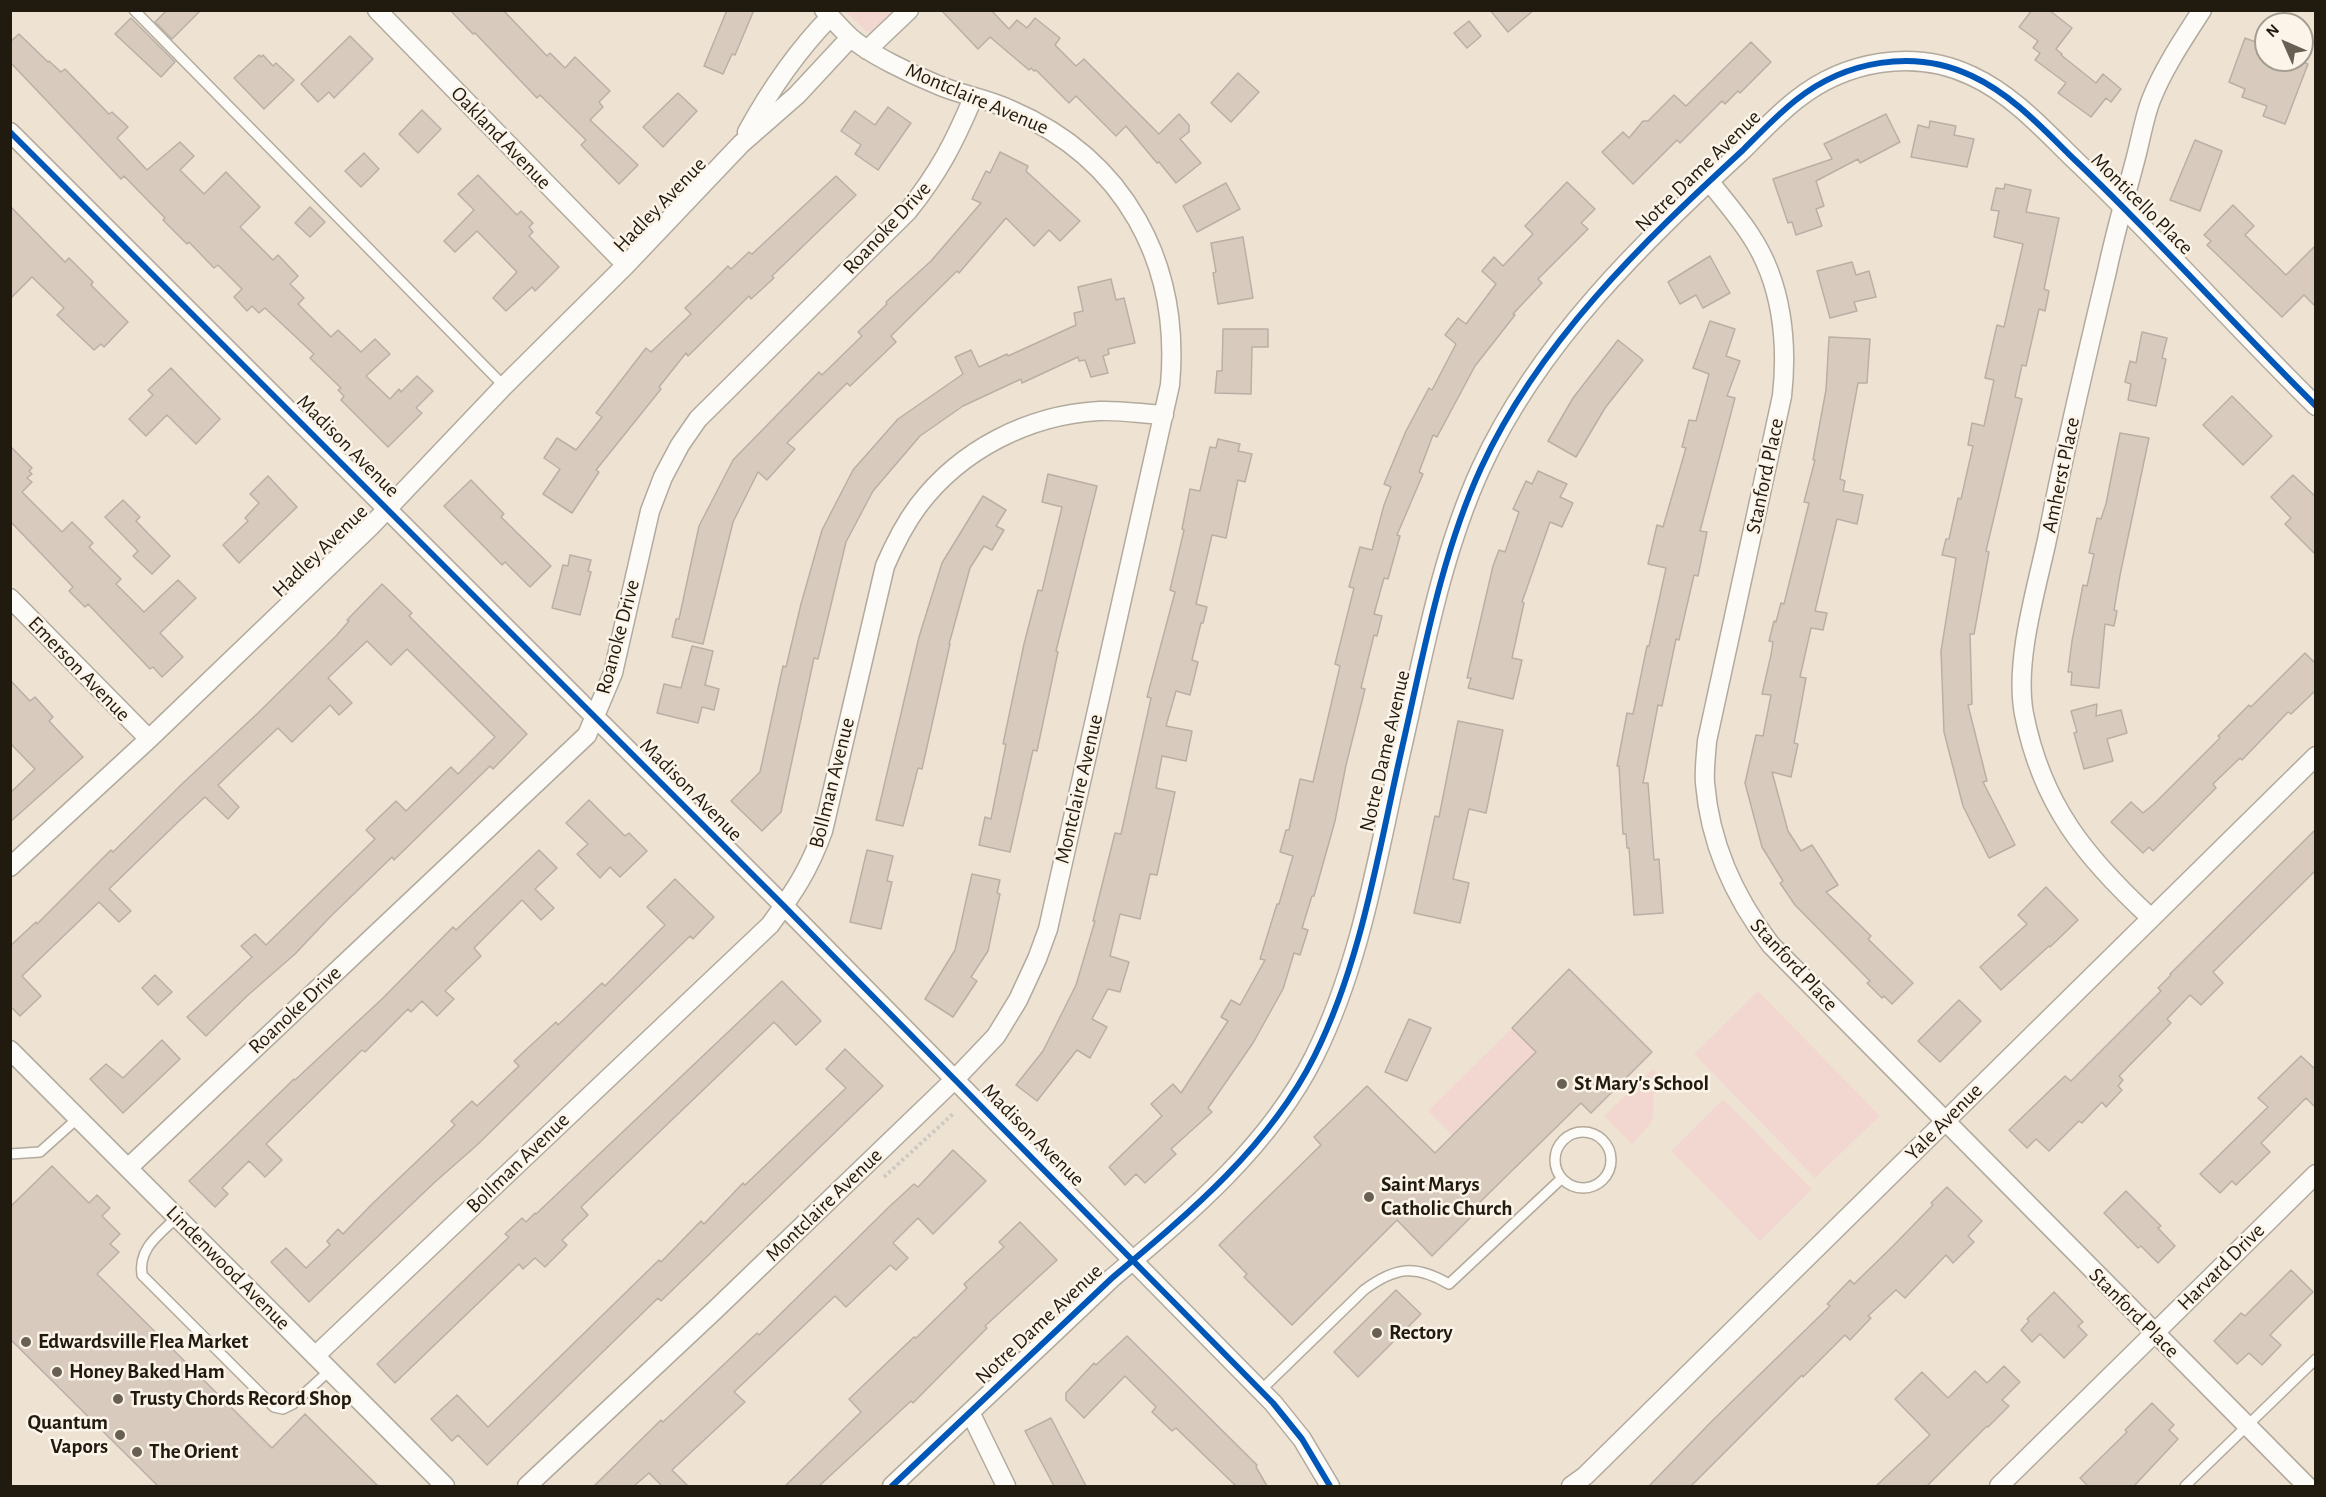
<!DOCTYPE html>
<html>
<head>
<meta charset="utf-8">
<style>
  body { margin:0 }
  #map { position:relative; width:2326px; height:1497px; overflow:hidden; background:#eee3d3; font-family:"Alegreya Sans",sans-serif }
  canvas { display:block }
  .frame { position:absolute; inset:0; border:12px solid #211a0f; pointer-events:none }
  .north { position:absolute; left:2254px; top:12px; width:60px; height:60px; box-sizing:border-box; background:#fcf4e8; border:2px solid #a49d91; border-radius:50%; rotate:315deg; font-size:16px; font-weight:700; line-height:24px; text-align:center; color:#211a0f }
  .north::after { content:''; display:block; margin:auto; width:21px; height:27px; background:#696054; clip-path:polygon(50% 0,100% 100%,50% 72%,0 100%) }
</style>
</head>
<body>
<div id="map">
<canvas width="2326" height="1497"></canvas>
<div class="frame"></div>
<div class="north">N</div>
</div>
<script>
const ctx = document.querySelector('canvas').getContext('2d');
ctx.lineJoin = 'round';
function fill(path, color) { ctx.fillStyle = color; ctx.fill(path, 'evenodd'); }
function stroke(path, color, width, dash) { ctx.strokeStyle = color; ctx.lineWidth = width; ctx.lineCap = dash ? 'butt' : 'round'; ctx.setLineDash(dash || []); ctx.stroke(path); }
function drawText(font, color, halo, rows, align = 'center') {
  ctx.font = font + ' "Alegreya Sans",sans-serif'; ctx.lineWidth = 5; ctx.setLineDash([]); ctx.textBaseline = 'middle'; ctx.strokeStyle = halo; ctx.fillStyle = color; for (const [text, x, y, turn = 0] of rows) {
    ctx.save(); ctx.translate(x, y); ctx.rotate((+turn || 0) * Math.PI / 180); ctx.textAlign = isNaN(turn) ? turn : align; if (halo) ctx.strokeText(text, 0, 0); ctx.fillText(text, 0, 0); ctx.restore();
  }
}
fill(new Path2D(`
  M845,11h54l-16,15 -15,7z
  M1758,991l122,125 -65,62 -121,-124z
  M1512,1028l27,27 -19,12 -68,68 -24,-24z
  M1653,1069l13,13 -13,13c2,31 -1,27 -21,49l-28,-28z
  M1723,1099l89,90 -52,52 -89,-90z`), '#f2d7d1');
const building = new Path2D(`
  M167,10h34l-29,29 -17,-17z
  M450,10h53l44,46 3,-3 15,15 10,-11 35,34 -11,11 4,5 -13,13 48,45 -19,19 -38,-39 5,-5 -46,-45 -3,3 -62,-65 -2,1z
  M727,10h27l-19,45 -3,-1 -9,20 -19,-8z
  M941,10h50l18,19 8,-9 10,8 8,-10 25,20 -5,7 21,21 8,-7 75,75 20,-20 10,11v7l-9,7 21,24 -25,20 -17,-21 -2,1 -31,-37 -10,10 -40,-40 -7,7 -33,-33 -2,1 -3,-3 -2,2 -39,-33 -12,12z
  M1490,10h44l-26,22z
  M2032,10h17l23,18 -16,21 6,5 -1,1 35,28 7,-9 18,15 -10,13 -5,-4 -15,19 -33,-24 8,-10 -31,-23 5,-7 -7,-5 5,-7 -19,-14z
  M131,18l44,44 -14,15 -46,-43z
  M1469,21l12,15 -14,12 -13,-15z
  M19,34l29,28 1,-1 12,11 4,-3 44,45 3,-2 16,15 -11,11 30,32 33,-28 14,14 -14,14 24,24 22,-22 34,35 -20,20 33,33 5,-5 20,21 -8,8 14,14 -6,6 33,33 7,-7 23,22 14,-13 15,15 -24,22 24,23 9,-10 2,3 16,-16 16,15 -17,17 6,5 -34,34 -47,-47 3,-4 -6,-6 3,-2 -31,-30 4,-4 -49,-46 -6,5 -7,-7 -5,5 -13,-14 8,-8 -24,-24 -4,3 -25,-26 -2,2 -24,-24 2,-2 -41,-42 -3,3 -111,-117v-20z
  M350,36l23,23 -39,39 -5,-6 -11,10 -17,-18z
  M2245,38l21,8v14h31l11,4 -23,60 -22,-8 4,-10 -25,-9 3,-8 -16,-7z
  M1751,42l20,20 -31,31 -2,-2 -13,13 -3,-3 -42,42 -3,-3 -44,44 -31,-32 21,-20 6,6 14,-17h5l26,-26 12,11z
  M259,55l2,2 2,-2 10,11 3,-3 18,17 -30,29 -30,-31z
  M1238,73l21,19 -28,30 -20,-19z
  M678,93l19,18 -34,36 -20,-20z
  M888,107l23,16 -33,47 -23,-16 6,-9 -20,-14 14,-20 20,14z
  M422,110l19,19 -23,24 -19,-19z
  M1886,114l14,28 -40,21 -2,-4 -42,22 8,25 -8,3 6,17 -26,9 -4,-13 -4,1 -15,-44 59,-20 -8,-15z
  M1930,121l26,5 -2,9 20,4 -7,28 -56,-10 7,-32 11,3z
  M2195,140l27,11 -22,60 -30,-11z
  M1000,152l28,14 -2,5 54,50 -20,20 -11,-11 -15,16 -28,-28 -47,55 -2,-2 -66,65 5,6 -46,44 -3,-3 -60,60 8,6 -28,31 -9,-8 -25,50 -30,122 -31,-7 4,-18h3l20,-93 34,-66 86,-88 3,3 40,-39 -4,-4 29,-28 -1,-2 45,-41 50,-58 -9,-4 14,-28 4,2z
  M364,153l15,16 -18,18 -16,-16z
  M478,175l39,40 4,-4 12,12 -4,4 4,5 -4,4 30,31 -24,24 -3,-4 -26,24 -13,-13 24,-26 -40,-41 -22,21 -11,-11 30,-31 -16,-16z
  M836,176l20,19 -84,81 2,2 -23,21 -2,-3 -61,60 -2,-3 -27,34 2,2 -65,81 3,2 -27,41 -29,-19 17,-25 -16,-11 13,-20 19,12 26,-33 -6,-4 50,-65 5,4 40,-38 -6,-6 29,-28 14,-14 3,3 18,-17 3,2z
  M1567,182l28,27 -14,14 7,6 -50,50 4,4 -29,31 2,1 -40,51 -38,71 -4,-2 -14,37 4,2 -26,61 3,1 -12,43 -4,-1 -10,36 8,2 -5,20 -3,-1 -13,53 4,1 -19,76 -11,56 -21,75h-2l-10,32 6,2 -8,25 -6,-2 -11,36 -30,54 -45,65 4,4 -41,37 5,5 -31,29 -9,-9 -11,11 -16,-18 53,-51 -11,-12 22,-20 8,9 47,-72 -7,-4 10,-17 9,5 25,-45 -5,-1 17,-55h2l14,-48 -13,-4 6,-22h3l11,-51 13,3 27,-116 -5,-2 19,-76 -5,-1 11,-40 12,3 12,-45 7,-18 -7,-3 22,-53 23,-43 3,2 24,-46 -11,-9 13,-17 8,6 30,-40 -14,-13 12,-14 9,9 30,-32 -8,-8z
  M1226,183l14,26 -43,23 -14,-26z
  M2005,184l26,6 -5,22 33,6 -15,71 5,2 -4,20 -6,-2 -13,57 -4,-1 -7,32 7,2 -36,152 3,1 -15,82h-4l2,70 -4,1 19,76 -4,1 32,63 -26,13 -26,-52 -19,-74 -3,-81 15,-93 -14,-3 4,-16h3l9,-41 3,1 12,-53 -5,-1 4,-22 12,3 10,-46 -9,-2 12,-53 7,2 19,-83 -29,-7 5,-26 -8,-1 5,-22 8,1z
  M2233,205l21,21 -9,9 41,40 30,-30v62l-12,-12 -22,22 -75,-72 4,-4 -7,-6z
  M10,206l55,56 4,-4 24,24 -2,3 37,37 -24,25 -3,-3 -7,6 -37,-35 7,-7 -32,-31 -22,22z
  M310,207l15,15 -15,15 -15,-14z
  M1243,237l10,61 -35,6 -5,-31 3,-1 -5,-29z
  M1710,256l20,37 -27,15 -7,-13 -16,9 -12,-22z
  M1852,262l4,13 13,-4 7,26 -22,5 3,9 -27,7 -13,-47z
  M1111,279l5,21 8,-2 11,45 -27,6 1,5 -6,2 5,17 -17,4 -6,-17 -6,1 -1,-4 -56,26 -1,-4 -58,27 -43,30 -47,55 -27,51 -28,117 -4,-1 -33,154 -19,19 -31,-30 29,-29 23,-106 3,1 15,-63 21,-74 31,-60 45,-51 65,-45 -8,-17 16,-7 8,17 28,-13 1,2 68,-31 -2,-12 9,-2 -5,-24z
  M1710,321l25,8 -9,27 14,5 -13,35 8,2 -35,133 7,1 -9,44 -4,-1 -15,65 -3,-1 -14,67 -4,-1 -15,78h5l6,77 5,-1 4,54 -29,2 -5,-67h-2l-1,-14h-3l-4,-68h-2l10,-53 6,1 14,-68h2l17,-78 -18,-4 9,-39 6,2 23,-79 -4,-1 7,-27 7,1 13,-47 -16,-6z
  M1223,329h45v18h-16l-1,47 -36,-1 2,-22h5z
  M2142,332l25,6 -5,20 4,1 -10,47 -28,-6 3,-16 -6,-2 5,-21 6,2z
  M1829,337l41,2 -3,44h-9l-18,96 5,2 -2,10 20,4 -6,29 -20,-5 -22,92 12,2 -4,17 -12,-2 -11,49 6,1 -12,65 4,1 -7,33 -19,-5 16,59 13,20 11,-6 26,40 -12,7 45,44 -3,3 45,44 -21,21 -8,-8 -2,2 -15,-15 3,-2 -75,-76 -15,-22 3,-2 -21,-34 -17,-64 11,-48 7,1 8,-41 -9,-1 9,-39 2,-13 -4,-1 5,-20 2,1 5,-19 3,1 25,-101 -5,-1 11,-42h-2l13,-70z
  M1618,340l25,20 -38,48 -29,49 -28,-16 25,-43z
  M171,368l49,51 -24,25 -29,-29 -21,21 -17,-17 24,-24 -5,-5z
  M2232,396l40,40 -29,29 -40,-40z
  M2120,433l29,5 -29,137 -6,35 3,1 -3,15 -9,-2 -6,64 -28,-3 1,-13h-4l4,-31 11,-56 4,1 7,-32 -5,-1 8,-35 4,1 5,-15z
  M1218,439l22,5 -2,7 14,3 -7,28 -7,-2 -12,58 -14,-3 -16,69 11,3 -4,16h-2l-9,37 6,2 -8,33 -14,-4 -10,35 26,5 -6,30 -24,-5 -6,32 19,4 -18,83 -7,-1 -10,45 -20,-5 -10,42 19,6 -9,30 -12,-3 -16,30 15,8 -17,31 -13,-8 -40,51 -21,-16 27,-34 33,-66 19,-64h-2l22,-88 6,1 30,-136 -4,-1 28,-105 -5,-2 14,-60 -2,-1 8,-40 10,2 10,-44 6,1z
  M10,446l22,22 -3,3 3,3 -5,4 5,4 -10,10 40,40 10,-10 21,21 -4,4 32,32 -5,5 28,28 34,-32 18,18 -36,35 23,24 -21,20 -9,-10 -3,2 -62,-65 -3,3 -16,-16 4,-4 -63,-66z
  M1538,471l29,13 -7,13 13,6 -11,24 -12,-5 -28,80 2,1 -12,55 10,2 -9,39 -45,-11 3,-10h-4l26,-112 6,-16 6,2 14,-40 -6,-3 13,-28 6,3z
  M1048,474l49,12 -41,165 2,1 -21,99 -4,-1 -23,102 -31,-7 6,-28 6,2 15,-75h-3l21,-100 14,-54 4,1 20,-84 -20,-5z
  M2293,475l23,22v58l-31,-31 6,-6 -20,-21z
  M268,476l29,31 -58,56 -16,-18 25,-24 -3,-3 14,-15 -9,-9z
  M471,480l33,34 -3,3 50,49 -21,21 -25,-25 -3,3 -58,-59z
  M983,496l23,14 -10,16 8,4 -12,20 -8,-4 -14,22 -21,76h1l-28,125 -4,-1 -15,58 -27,-6 43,-183 23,-74z
  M123,500l17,17 -4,4 34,35 -18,18 -19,-18 5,-5 -33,-34z
  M570,555l21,5 -3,11 3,1 -11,43 -28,-7 11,-43 5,1z
  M382,584l30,29 -3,3 118,118 -34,35 -3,-3 -96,94 -2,-3 -62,60 -35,37 -48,42 -41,40 -19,-19 65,-60 -11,-11 14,-12 11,11 109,-106 -9,-9 30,-29 10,10 45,-44 7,7 37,-37 -88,-88 -16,16 -24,-24 -39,37 24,25 -13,12 -9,-10 -38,37 -14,-14 -34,32 -26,25 21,22 -11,12 -23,-22 -28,26 -68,66 22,22 -12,11 -20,-20 -77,74 19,20 -21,20 -10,-10v-60l26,-24 1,2 74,-74 2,2 70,-69 75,-70 78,-77 13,-15 -2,-1z
  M692,646l21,5 -8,34 14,4 -5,21 -12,-3 -4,16 -41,-10 7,-29 17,4z
  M2305,653l11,11v26l-25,24 -3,-2 -46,48 -2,-2 -27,26 3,4 -63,63 -4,-4 -6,6 -32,-31 20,-20 12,11 11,-9 66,-66 -2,-2 31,-31 2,2z
  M10,680l20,21 5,-4 18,20 -4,4 34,36 -73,65v-29l25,-24 -25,-26z
  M2097,704l-1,12 25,-6 6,23 -20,6 6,22 -29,8 -10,-36 3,-1 -6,-21z
  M1458,721l45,9 -17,83 -17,-4 -16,70 16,4 -9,40 -46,-10 21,-97 4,1z
  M589,800l36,36 4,-3 18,18 -27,26 -10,-10 -10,11 -23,-24 11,-10 -22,-21z
  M2316,829v41l-103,102 10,11 -22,22 -11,-10 -23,24 4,4 -52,53 4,4 -5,6 4,4 -16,17 -4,-5 -20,21 -3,-2 -30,30 -13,-12 -9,9 -18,-18 56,-54 6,5 90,-90 -3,-3 13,-13 -1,-1z
  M539,850l18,18 -22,21 19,19 -13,12 -19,-20 -48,48 7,8 -36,35 9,8 -17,17 -15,-15 -11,11 -3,-3 -43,43 -3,-2 -96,94 16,16 -17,17 -16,-16 -27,27 6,6 -13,13 -26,-26 105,-102 1,1 88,-82 70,-71 3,3z
  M867,850l26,6 -6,25 5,1 -11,47 -31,-7z
  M972,874l28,6 -3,13 3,1 -12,57 -17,26 6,4 -24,36 -28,-18 30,-49z
  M675,879l39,38 -21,22 -3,-3 -214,210 -41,36 -126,120 -38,-40 15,-14 20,20 24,-23 -3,-4 11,-12 5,5 29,-30 83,-79 -4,-4 21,-20 5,5 42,-40 -5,-5 15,-14 27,-25 2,3 44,-42 3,3 60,-61 -18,-18z
  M2046,887l32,33 -28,27 -1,-1 -48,44 -21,-23 47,-43 -9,-9z
  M1569,969l83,83 -61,61 -10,-10 -103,101 3,3 -49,49 -35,-36 -105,105 -48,-48 3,-3 -28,-29 102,-100 -7,-8 53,-51 68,67 101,-101 -24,-24z
  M155,975l17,17 -14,13 -16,-17z
  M782,981l39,40 -25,24 -22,-23 -193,185 7,8 -26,25 5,5 -22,22 -10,-9 -12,11 -4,-5 -124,119 -18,-19 132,-127 -4,-3 17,-16 4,4 9,-9 1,1z
  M1959,1000l22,21 -41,41 -22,-21z
  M1409,1019l22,9 -24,53 -22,-9z
  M162,1040l18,19 -57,54 -33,-34 16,-15 17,14z
  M845,1049l38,37 -222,215 -3,-3 -171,167 -29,-30 -6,6 -21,-22 26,-24 31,32 171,-167 2,2 40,-41 3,3 39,-41 2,2 101,-97 -20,-19z
  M2301,1056l15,14v38l-10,-10 -45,45 9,9 -34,33 -4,-4 -12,12 -20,-19 68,-67 -10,-9z
  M953,1150l33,31 -53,53 -15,-16 -25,25 15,15 -12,12 -6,-5 -44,42 -11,-11 -101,96 11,10 -73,68 16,16h-26l-13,-13 -15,13h-40l67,-66 2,2 94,-89 2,2 131,-129 24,-22 4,3z
  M52,1166l37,37 8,-8 13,13 -8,8 18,18 -10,10 9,8 -22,22 175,174 33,-34 73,72h-220l-148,-147v-132z
  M1947,1187l35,34 -14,15 6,6 -21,21 -7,-8 -41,43 -9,-8 -28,26 3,2 -21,22 -5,-5 -42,42 -1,-2 -111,111h-42l63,-65 118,-115 -3,-2 23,-24 4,4 39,-38 40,-41 -2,-2z
  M2126,1191l35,35 -3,2 17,18 -17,17 -17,-17 -3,2 -34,-35z
  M1020,1222l37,38 -72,66 2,2 -74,75 -2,-2 -92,85h-34l76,-74 -12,-13 65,-62 2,1 51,-50 -3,-4 40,-37 -5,-5z
  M2291,1270l22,22 -43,43 11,10 -19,20 -13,-12 -12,11 -23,-23 27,-28 4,3z
  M1396,1290l25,24 -63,63 -24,-25z
  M2054,1292l29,30 -5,4 9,9 -23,23 -24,-24 -8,8 -11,-12 8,-9 -2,-2z
  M1127,1336l130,129 -1,2 11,19h-31l-60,-58 -4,3 -20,-19 4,-5 -31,-31 -41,42 -18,-18v-7l28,-30 2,2z
  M2004,1366l16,16 -18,18 7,6 -21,21 -1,-1 -60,60h-51l54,-51 -35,-36 27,-27 26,26 27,-27 12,12z
  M2152,1403l22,22 -5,5 9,9 -44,47h-46l-8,-8 47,-46 -2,-2z
  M1051,1418l35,68h-32l-29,-55z`);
fill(building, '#d9cabe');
stroke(building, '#baafa5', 1.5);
const lane = new Path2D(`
  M134,10l370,376
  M1555 1160a28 28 0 1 1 56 0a28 28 0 1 1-56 0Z
  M10,1154l30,-2 38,-34
  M177,1217c-18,18 -39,31 -35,58l132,132 9,2 10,-5 36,-33
  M1261,1390l103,-100c31,-23 51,-26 85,-6l112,-105
  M2185,1486l131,-127`);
const street = new Path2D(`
  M377,10l249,255
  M867,50l42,-40
  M10,132l774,774 489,497 29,36 28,47
  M747,132c23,-42 50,-81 83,-115
  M1709,181c14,18 30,36 42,55 31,47 37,106 31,160l-75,345c-1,14 -3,29 -2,42 5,61 29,114 66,162l536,541
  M10,598l139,141
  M10,867l139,-128 221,-212 134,-141 122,-121 115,-121 56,-49 53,-57
  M2151,918c-66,-61 -109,-113 -127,-204 -10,-54 13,-126 24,-179 17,-89 38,-176 59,-264 8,-38 19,-76 29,-114 5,-19 8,-39 15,-57 12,-31 33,-62 51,-90
  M10,1050l435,436
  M128,1168l459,-433 26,-62 37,-162 13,-34 17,-32 18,-26 210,-208c31,-39 46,-68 65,-113
  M315,1356l455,-431c24,-33 39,-55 53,-94l62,-265c9,-21 19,-41 33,-60 43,-57 111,-91 181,-95 21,-1 44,3 65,4
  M970,1412l36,74
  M527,1486l188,-176 240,-231 41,-43 22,-36 19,-41 11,-30 122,-544c11,-122 -45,-226 -159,-275 -23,-11 -50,-15 -73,-25 -25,-10 -69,-31 -88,-48 -9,-8 -17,-18 -26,-27
  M892,1486l220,-208c75,-63 157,-131 202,-221 48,-96 64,-205 88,-309 21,-92 39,-193 79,-280 58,-126 161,-225 262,-318 17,-17 34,-35 53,-50 49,-39 118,-52 176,-24 41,19 72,54 104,85 83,79 158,164 240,245
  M1571,1486l14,-10 731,-720
  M1999,1486l317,-312`);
stroke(lane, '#b2aa9d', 12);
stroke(street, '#b2aa9d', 21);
stroke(new Path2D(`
  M884,1177l70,-64`), '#cdc9c3', 4, [3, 3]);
stroke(lane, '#fcfbf8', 9);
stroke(street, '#fcfbf8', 18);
stroke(new Path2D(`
  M10,132l774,774 489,497 29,36 28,47
  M892,1486l220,-208c75,-63 157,-131 202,-221 48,-96 64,-205 88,-309 21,-92 39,-193 79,-280 58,-126 161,-225 262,-318 17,-17 34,-35 53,-50 49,-39 118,-52 176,-24 41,19 72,54 104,85 83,79 158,164 240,245`), '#0057b8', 6);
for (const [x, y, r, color] of [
  [1562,1084,6,"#696054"],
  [1369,1197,6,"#696054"],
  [1377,1333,6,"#696054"],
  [26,1342,6,"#696054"],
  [57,1372,6,"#696054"],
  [118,1399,6,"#696054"],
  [120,1435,6,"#696054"],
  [137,1452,6,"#696054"]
]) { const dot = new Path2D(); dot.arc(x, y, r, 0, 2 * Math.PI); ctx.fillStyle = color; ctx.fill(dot); stroke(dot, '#fcf4e8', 2); }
drawText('21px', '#211a0f', '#fcf4e8', [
  ["Montclaire Avenue",977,99,23],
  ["Oakland Avenue",501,138,46],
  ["Notre Dame Avenue",1698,171,-44],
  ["Monticello Place",2142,204,45],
  ["Hadley Avenue",660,205,-46],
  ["Roanoke Drive",887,228,-47],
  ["Madison Avenue",348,446,45],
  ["Amherst Place",2061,475,-78],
  ["Stanford Place",1765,476,-78],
  ["Hadley Avenue",320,551,-44],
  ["Roanoke Drive",618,637,-75],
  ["Emerson Avenue",79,669,46],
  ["Notre Dame Avenue",1385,751,-77],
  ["Bollman Avenue",832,783,-76],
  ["Montclaire Avenue",1079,789,-77],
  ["Madison Avenue",691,790,45],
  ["Stanford Place",1794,965,47],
  ["Roanoke Drive",295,1010,-43],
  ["Yale Avenue",1944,1122,-45],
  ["Madison Avenue",1033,1135,45],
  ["Bollman Avenue",518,1163,-44],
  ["Montclaire Avenue",824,1205,-44],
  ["Harvard Drive",2221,1267,-45],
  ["Lindenwood Avenue",228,1268,45],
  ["Stanford Place",2134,1313,45],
  ["Notre Dame Avenue",1039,1324,-43]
]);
drawText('bold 21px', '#211a0f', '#fcf4e8', [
  ["St Mary's School",1574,1084],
  ["Saint Marys",1381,1185],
  ["Catholic Church",1381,1209],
  ["Rectory",1389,1333],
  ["Edwardsville Flea Market",38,1342],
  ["Honey Baked Ham",69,1372],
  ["Trusty Chords Record Shop",130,1399],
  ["Quantum",108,1423,"right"],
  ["Vapors",108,1447,"right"],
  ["The Orient",149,1452]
], 'left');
</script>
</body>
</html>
